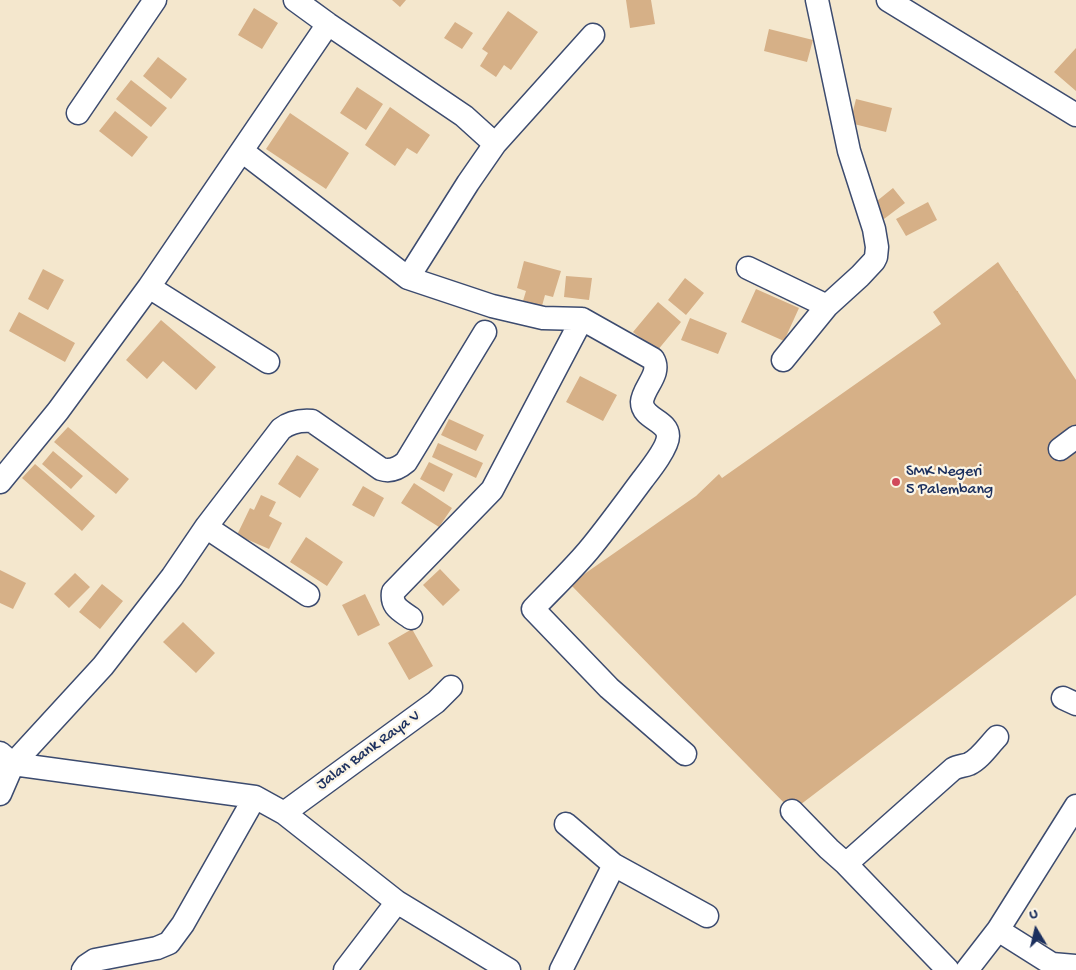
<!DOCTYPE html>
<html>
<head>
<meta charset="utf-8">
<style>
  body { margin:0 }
  #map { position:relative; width:1076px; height:970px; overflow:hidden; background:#f4e7cd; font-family:"Gochi Hand",sans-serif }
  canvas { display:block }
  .north { position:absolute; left:1011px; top:905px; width:50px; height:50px; -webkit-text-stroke:4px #fcf5e5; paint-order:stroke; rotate:351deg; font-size:14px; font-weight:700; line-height:20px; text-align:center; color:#1b2f5e }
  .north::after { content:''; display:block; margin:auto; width:18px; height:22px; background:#1b2f5e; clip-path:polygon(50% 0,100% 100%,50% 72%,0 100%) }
</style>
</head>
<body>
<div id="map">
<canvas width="1076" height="970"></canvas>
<div class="north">U</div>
</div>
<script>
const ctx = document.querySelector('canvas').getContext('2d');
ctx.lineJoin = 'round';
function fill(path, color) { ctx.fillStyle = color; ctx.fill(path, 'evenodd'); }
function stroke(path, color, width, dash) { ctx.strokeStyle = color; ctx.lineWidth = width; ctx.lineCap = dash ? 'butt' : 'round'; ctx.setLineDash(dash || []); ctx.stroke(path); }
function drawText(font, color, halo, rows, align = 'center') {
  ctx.font = font + ' "Gochi Hand",sans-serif'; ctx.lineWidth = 4.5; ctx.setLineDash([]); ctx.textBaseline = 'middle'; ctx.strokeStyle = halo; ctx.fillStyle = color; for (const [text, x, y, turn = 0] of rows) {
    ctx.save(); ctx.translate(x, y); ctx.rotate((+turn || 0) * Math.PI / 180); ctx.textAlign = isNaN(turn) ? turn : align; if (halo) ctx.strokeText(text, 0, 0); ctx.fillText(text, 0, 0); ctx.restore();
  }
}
fill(new Path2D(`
  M392,0h14l-6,7z
  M626,0h25l4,24 -25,4z
  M254,8l24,15 -16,26 -24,-14z
  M508,11l30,21 -27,38 -7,-5 -8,12 -16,-11 8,-13 -6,-4z
  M455,22l18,11 -11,16 -18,-11z
  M769,29l44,11 -6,22 -43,-11z
  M1076,48v43l-22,-19z
  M158,57l29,22 -16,20 -28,-23z
  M131,80l36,28 -16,19 -35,-28z
  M357,87l26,17 -17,26 -26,-17z
  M856,99l36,9 -6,24 -36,-9z
  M390,107l40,28 -13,19 -10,-6 -12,18 -30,-21z
  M115,111l33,26 -16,20 -33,-26z
  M290,113l59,40 -23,36 -60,-40z
  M893,188l12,15 -21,16 -12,-14z
  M928,202l9,18 -31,16 -10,-17z
  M524,261l37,10 -8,26 -8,-2 -3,11 -19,-5 3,-10 -9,-3z
  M998,262l19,29h1v1l58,88v215l-284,216 -222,-227 126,-88 23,-22 3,4 219,-154 -8,-12z
  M43,269l21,11 -16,30 -20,-11z
  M566,276l26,2 -3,22 -25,-3z
  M685,278l19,15 -18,22 -18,-15z
  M756,289l43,19 -15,33 -43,-19z
  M658,302l23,20 -24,29 -24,-19z
  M19,312l56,31 -10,19 -56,-31z
  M690,318l37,15 -9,21 -37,-14z
  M161,320l55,47 -20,23 -33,-29 -16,18 -21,-19z
  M580,376l37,19 -14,26 -37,-19z
  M449,419l35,16 -8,16 -35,-16z
  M68,427l61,52 -13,15 -62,-52z
  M438,443l45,20 -7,15 -44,-21z
  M53,451l30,25 -12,13 -29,-25z
  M297,455l22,14 -19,29 -22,-14z
  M429,462l24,12 -9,18 -24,-13z
  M35,464l60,52 -13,15 -60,-53z
  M414,483l38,25 -13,19 -38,-24z
  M363,486l21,12 -10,19 -22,-12z
  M261,495l15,7 -7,14 13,7 -13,26 -32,-14 13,-27 4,2z
  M306,537l37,25 -16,24 -37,-24z
  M440,569l20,21 -17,16 -20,-21z
  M0,570l26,13 -13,26 -13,-6z
  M75,573l15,14 -21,21 -15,-14z
  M102,584l21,17 -23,28 -21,-17z
  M365,594l15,31 -22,11 -16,-31z
  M183,622l32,31 -19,20 -33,-31z
  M412,629l21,37 -24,14 -21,-37z`), '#d6b087');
const minor = new Path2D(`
  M295,0l33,24 136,92 31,28 -27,39 -60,95
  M888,0l188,115
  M78,113l77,-113
  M495,144l98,-109
  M242,151l166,127 84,28 51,12 39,1 71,40c9,15 -10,28 -11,43 0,17 26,18 26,34 0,11 -18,34 -25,43 -18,24 -36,49 -55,72 -17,20 -37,39 -55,58l76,79 76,66
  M748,268l79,38
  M149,287l119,75
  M783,360l44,-54 33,-30 14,-15 2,-4 1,-10 -3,-18 -25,-78 -32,-151
  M1060,449l16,-12
  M0,482l58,-71 91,-124 179,-263
  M206,527l102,68
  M411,618c-11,-8 -20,-11 -18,-26l99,-102 90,-171
  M1063,698l13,6
  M0,753l13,11 242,33 29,16 113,89 112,68
  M0,794l13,-30 90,-98 69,-89 34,-50 75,-98c9,-7 19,-9 31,-8l69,48c9,3 18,-1 25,-7l79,-130
  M792,811l37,38 17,15
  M284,813l152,-111 15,-15
  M566,824l48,41
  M998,930l54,34 24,2
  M83,970l3,-4 9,-6 62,-12 12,-5 14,-19 72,-127
  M345,970l52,-68
  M561,970l53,-105 93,51
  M948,970l-102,-106 107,-95c5,-3 11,-3 16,-5 11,-5 20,-19 28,-27
  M967,970l31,-40 78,-124`);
stroke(minor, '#3c4b6f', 25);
stroke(minor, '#fff', 22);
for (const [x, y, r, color] of [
  [896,482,5,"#d1495b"]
]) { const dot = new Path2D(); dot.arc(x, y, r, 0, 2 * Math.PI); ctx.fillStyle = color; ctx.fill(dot); stroke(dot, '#fcf5e5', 2); }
drawText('16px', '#1b2f5e', '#fcf5e5', [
  ["SMK Negeri",906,473],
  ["5 Palembang",906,491]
], 'left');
drawText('16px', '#1b2f5e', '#fcf5e5', [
  ["Jalan Bank Raya V",369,751,-36]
]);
</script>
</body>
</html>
